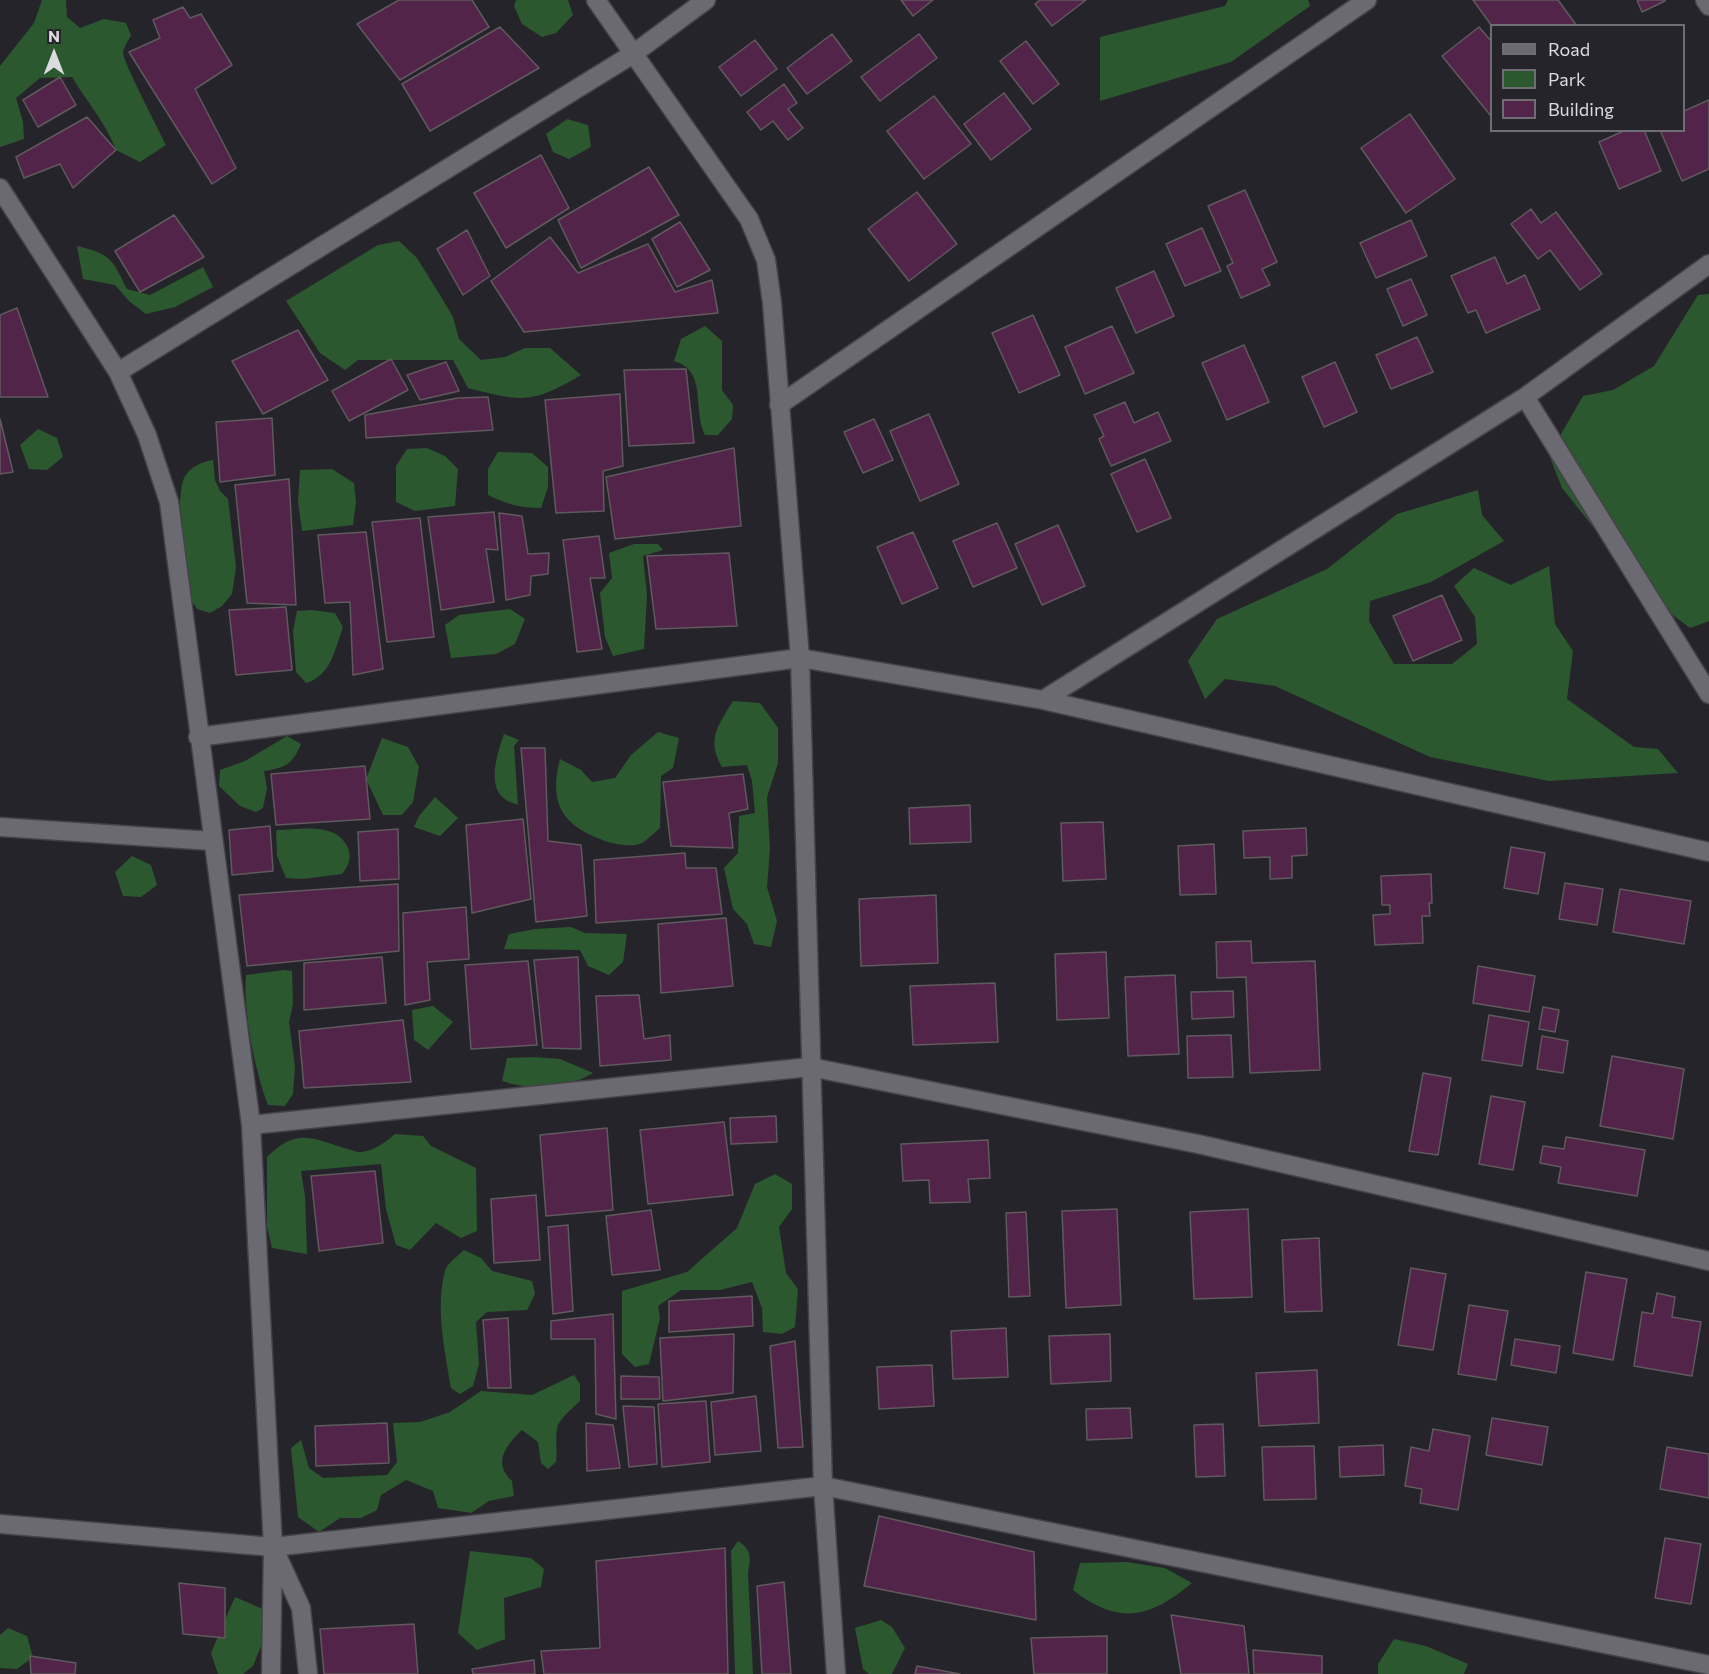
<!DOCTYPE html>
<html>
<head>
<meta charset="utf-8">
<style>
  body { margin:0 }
  #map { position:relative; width:1709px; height:1674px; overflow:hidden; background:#26242b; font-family:Commissioner,sans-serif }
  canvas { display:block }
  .legend { position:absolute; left:1490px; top:24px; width:195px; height:108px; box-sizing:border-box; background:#26242b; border:2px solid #6f6d73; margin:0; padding:8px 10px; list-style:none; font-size:18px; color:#dcdbe0 }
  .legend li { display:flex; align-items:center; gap:12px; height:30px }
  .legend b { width:30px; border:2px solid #6f6d73 }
  .north { position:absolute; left:24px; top:24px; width:60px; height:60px; -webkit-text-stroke:4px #26242b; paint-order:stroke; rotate:0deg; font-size:16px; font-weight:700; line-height:24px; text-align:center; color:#dcdbe0 }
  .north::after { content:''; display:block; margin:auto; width:21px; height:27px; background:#dcdbe0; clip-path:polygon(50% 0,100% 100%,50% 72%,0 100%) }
</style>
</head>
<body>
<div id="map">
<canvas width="1709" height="1674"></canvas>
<ul class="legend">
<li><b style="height:8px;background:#6b6a72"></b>Road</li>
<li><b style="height:16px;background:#2b582e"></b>Park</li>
<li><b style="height:16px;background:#522449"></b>Building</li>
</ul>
<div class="north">N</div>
</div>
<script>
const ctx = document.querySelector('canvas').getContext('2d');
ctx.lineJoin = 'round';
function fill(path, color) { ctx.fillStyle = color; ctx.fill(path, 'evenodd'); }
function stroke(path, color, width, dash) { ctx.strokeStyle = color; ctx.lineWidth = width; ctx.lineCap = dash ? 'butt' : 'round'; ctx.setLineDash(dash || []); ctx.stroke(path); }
fill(new Path2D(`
  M42,0h24l1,17 13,11 24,-9 22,4 5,12c-2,5 -7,11 -8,17 -1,8 37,80 43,93l-26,17 -24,-12c-10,-27 -29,-48 -44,-73l-32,1 -24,20 7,24 1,17 -24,8v-81l34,-43z
  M516,0h52l5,15 -17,18 -14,4 -20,-13 -8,-18z
  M1228,0h80l2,6 -79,56 -131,39v-64l125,-31z
  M567,119l21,6 3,22 -22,12 -16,-7 -7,-18z
  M399,241l18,17 23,37 13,22 6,22 22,21 24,-3 20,-9h25l31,27c-49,29 -59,27 -113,13l-15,-28h-95l-13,10 -25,-17 -34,-52 92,-56z
  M77,246c34,8 35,13 50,43l23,6 53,-28 10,20 -38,20 -29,7 -17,-13 -14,-16 -32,-6z
  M1709,294v327l-19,7 -40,-30 -88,-110 -13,-33 34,-59 30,-6 41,-24 44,-71z
  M705,326l17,15v49l11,15 -1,14 -14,16h-13c-13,-27 3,-64 -31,-74l7,-22z
  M38,429l19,9 6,19 -16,13 -18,-1 -9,-24z
  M427,448l18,8 13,13 -3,37 -40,5 -19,-9v-36l11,-17z
  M498,452l34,1 16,14v20l-7,21c-20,0 -35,-4 -53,-13v-26z
  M213,460l2,20 5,11 8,8 8,68 -4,27 -10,12 -12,7 -13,-4c-2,-4 -6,-8 -8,-12 -8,-18 -14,-104 -4,-121 7,-10 17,-14 28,-16z
  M332,469l22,14 2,19 -3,23 -51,6 -4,-29 2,-32z
  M1478,490l4,25 22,26 -73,41 -61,19 -1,20 25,43h58l25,-20 -2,-27 -21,-31 20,-18 37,17 38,-19 6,58 18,27 -6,48 67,48 24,2 20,24 -129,8 -119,-24 -155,-71 -50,-7 -20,20 -17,-38 29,-42 110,-50 70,-55z
  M634,544h24l5,6 -20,6 4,39 -3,54 -31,7 -8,-19 -5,-44 12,-15 -3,-25z
  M510,609l15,10 -10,25 -19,10 -45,4 -6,-33 14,-10z
  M311,610l24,3 8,14c-8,22 -12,49 -37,56l-10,-11 -3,-41 4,-20z
  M733,701l27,2 18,25v35l-11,34 3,52 -3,38 10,34 -6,26 -17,-3 -7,-20 -14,-15 -9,-41 14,-15 1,-37 16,-3 -3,-32 -5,-16 -25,2c-16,-28 -4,-41 11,-66z
  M658,732l21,6 -6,30 -12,8 -1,52c-6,5 -12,11 -18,15 -9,5 -27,1 -37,-2 -42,-15 -57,-37 -45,-82l21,11 11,12 23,-4 16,-23z
  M504,734l15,6 -5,6 4,59c-4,-2 -10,-3 -13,-6 -19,-12 -7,-49 -1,-65z
  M287,736l14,8c-8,20 -16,24 -37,27l3,17 -4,20 -7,4 -16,-6 -21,-20 1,-16 25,-9z
  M382,738l26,9 11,20 -6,35 -11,13h-19l-17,-36z
  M435,797l23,21 -18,18 -26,-9 5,-11z
  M276,830c25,0 60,-9 72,18 4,10 0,19 -6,26l-40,5 -16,-1 -9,-22z
  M132,856l19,9 6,20 -16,12 -18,-1 -8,-24z
  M571,927l14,6 42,1 -4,28 -14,13 -21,-9 -8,-16 -76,-1 5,-15 26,-5z
  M284,970l8,1 1,33 -4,18 6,44 -2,28 -8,12 -17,-1c-13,-34 -25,-93 -22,-130z
  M433,1006l20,16 -25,28 -14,-10 -2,-30z
  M534,1057l26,2 33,14c-26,16 -62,18 -91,8l5,-23z
  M395,1134l28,2 8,10 45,22 1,63 -16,7 -25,-15 -26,27 -14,-5 -10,-36 -5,-45 -80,7 4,25 2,58 -35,-6 -5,-21v-70c29,-28 42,-20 77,-9 6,1 13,5 18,4 14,-2 23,-10 33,-18z
  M775,1174l17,10v25l-13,18 7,46 12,16 -3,38 -13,7 -19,-2 -1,-24 -10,-26 -32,8h-39l-23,16 2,12 -11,46 -14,3 -13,-13v-63l65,-19 50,-44 18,-44z
  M464,1250l17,8 11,13 40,10 3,13 -8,16 -40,2 -11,10 3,42 -6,22 -13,8 -9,-6c-6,-36 -16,-81 -6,-117 2,-8 13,-15 19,-21z
  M574,1375l6,9v17c-6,6 -16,14 -21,22 -5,8 -1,28 -3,39l-8,7 -7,-6 -3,-21 -16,-12c-16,15 -30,33 -10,51l2,15 -25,5 -18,12 -33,-5 -5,-17 -27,-11 -25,15 -4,15 -16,8h-21l-21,14 -21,-15 -7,-69 10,-8 8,28 14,10 64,-3 10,-13 -4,-39 27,-1 30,-10 31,-21 51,4z
  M738,1541c14,9 13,17 10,32l5,101h-18v-3l-4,-120z
  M470,1551l61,7 13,11 -3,18 -37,11 1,41 -28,11 -19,-17z
  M1127,1562l38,6 27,15c-42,35 -73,43 -119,7l7,-27z
  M235,1597l39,17 -21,52 -10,8h-25l-7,-21z
  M881,1620l11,7 13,21 -13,26h-23l-6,-5 -8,-41z
  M8,1628l19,8 6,21 -16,12 -17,-1v-33z
  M1394,1639l32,7 42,18 -4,10h-86v-10z`), '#2b582e');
const building = new Path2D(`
  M399,0h73l17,27 -89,53 -43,-56z
  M901,0h32l-20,16z
  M1040,0h46l-34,26 -17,-22z
  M1473,0h85l19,26h-85z
  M1637,0h28v1l-23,11z
  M183,7l7,11 11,-4 31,51 -37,24 41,79 -24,16 -83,-132 31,-14 -7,-18z
  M500,27l39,41 -109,63 -28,-47z
  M1479,27l13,15 -1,74 -49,-60z
  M832,34l20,27 -45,33 -20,-26z
  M919,34l18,24 -57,43 -19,-24z
  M755,40l22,29 -36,27 -22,-29z
  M1026,41l33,43 -26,20 -33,-43z
  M60,77l16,28 -38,22 -15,-27z
  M784,84l13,19 -9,6 15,19 -15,12 -15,-19 -12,9 -14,-18z
  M1004,93l27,36 -40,31 -27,-36z
  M934,96l37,48 -47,35 -37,-48z
  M1709,100v69l-27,12 -22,-51h24v-19z
  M1410,114l45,65 -49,34 -45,-65z
  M87,117l29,33 -43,38 -13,-24 -36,14 -8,-21z
  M1626,130h18l17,41 -42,18 -20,-47z
  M541,155l28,53 -63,40 -32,-55z
  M649,167l30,48 -98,53 -23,-48z
  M1245,190l32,72 -15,7 8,16 -29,13 -14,-32 6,-3 -25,-57z
  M917,192l40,52 -48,37 -41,-52z
  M1531,209l10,14 15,-11 46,62 -22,16 -30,-40 -12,9 -27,-35z
  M174,215l30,42 -64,35 -25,-41z
  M1411,220l16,36 -51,22 -16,-35z
  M680,222l30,48 -33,17 -25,-48z
  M1202,228l19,43 -36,15 -19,-42z
  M467,230l23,46 -27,19 -26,-46z
  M550,237l28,36 70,-29 27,48 37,-12 6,33 -194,19 -33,-51z
  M1495,257l12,27 18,-9 15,34 -54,24 -10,-23 -8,3 -17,-37z
  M1154,271l20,45 -38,17 -20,-45z
  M1411,279l16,36 -24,11 -16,-37z
  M17,308l31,89h-48v-82z
  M1033,315l27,60 -41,18 -27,-60z
  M1112,326l22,47 -49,21 -20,-47z
  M298,330l30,50 -65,34 -31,-53z
  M1417,337l16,35 -42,17 -15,-34z
  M1244,345l25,57 -42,18 -25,-57z
  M391,359l17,31 -59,31 -17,-30z
  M446,362l13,29 -39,9 -13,-25z
  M1335,362l22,50 -33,15 -22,-50z
  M686,369l8,74 -65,3 -5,-76z
  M620,394l3,72 -20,5 1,40 -48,2 -11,-113z
  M488,397l5,33 -127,8 -1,-23 93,-17z
  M1125,402l9,21 24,-11 13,29 -60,25 -12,-27 5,-3 -10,-21z
  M929,414l30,70 -39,17 -30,-70z
  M272,418l3,57 -55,7 -4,-60z
  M0,419l13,53 -13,2z
  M874,419l19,41 -30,13 -19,-41z
  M734,448l7,78 -126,13 -9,-62z
  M1145,459l26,59 -34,14 -26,-58z
  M289,479l7,126 -49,-2 -12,-118z
  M494,512l4,38 -12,-1 8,53 -53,8 -13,-93z
  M499,513l23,3 6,38 21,-1 -1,21 -17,2 -1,19 -24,5z
  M420,518l14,119 -47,5 -15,-120z
  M997,523l20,45 -44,19 -20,-46z
  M1058,525l27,61 -43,19 -27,-61z
  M366,532l17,137 -30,6 -3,-73 -25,1 -7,-68z
  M913,532l25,56 -36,16 -25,-57z
  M599,536l6,42h-15l12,71 -25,3 -14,-112z
  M729,553l8,73 -81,3 -9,-73z
  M1442,595l20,45 -49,21 -20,-45z
  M286,607l6,63 -56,5 -7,-65z
  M521,748h24l3,93 33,4 6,71 -51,6z
  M365,766l5,53 -94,6 -5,-51z
  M743,774l5,35 -19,4 4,35 -62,-2 -8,-64z
  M970,805l1,37 -61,2 -1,-36z
  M523,819l8,80 -59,14 -6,-88z
  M1103,822l3,57 -43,2 -2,-58z
  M270,826l3,45 -41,4 -3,-45z
  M1306,828l1,27 -15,1v22l-22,1v-22l-26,1 -1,-27z
  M398,829l1,50 -39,2 -2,-49z
  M1214,844l2,50 -36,1 -2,-49z
  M1511,847l34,6 -7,41 -34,-6z
  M685,853l1,15h30l6,46 -126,9 -2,-63z
  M1431,874l1,29h-3l1,13h-8l1,27 -48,2 -2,-30 17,-1v-9h-8l-1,-29z
  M1565,883l38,6 -6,36 -38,-6z
  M398,884l1,67 -152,15 -8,-71z
  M1620,889l71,12 -7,43 -71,-12z
  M936,895l2,68 -77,3 -2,-67z
  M466,907l3,52 -42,3 3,38 -25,5 -2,-92z
  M726,918l7,68 -72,7 -3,-69z
  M1251,941l1,22 63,-2 5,109 -70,3 -4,-96 -29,1 -1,-36z
  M1106,952l3,66 -52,2 -2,-66z
  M382,957l4,46 -82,7v-47z
  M578,957l3,92 -38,-1 -9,-88z
  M528,961l9,84 -66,4 -6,-84z
  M1478,966l57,10 -6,36 -56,-9z
  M1175,975l4,79 -51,2 -3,-79z
  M995,983l3,59 -85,3 -3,-59z
  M1233,991l1,26 -42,2 -1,-27z
  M639,995l5,44 26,-4 1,25 -71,6 -4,-70z
  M1543,1007l16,3 -4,22 -16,-3z
  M1489,1015l40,7 -7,44 -40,-6z
  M403,1020l8,62 -107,6 -5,-57z
  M1231,1035l2,42 -45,1 -1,-42z
  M1542,1036l26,5 -5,32 -26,-4z
  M1612,1056l72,13 -11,70 -73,-13z
  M1423,1073l28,5 -13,77 -29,-4z
  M1491,1096l34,6 -12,68 -34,-6z
  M776,1116l1,26 -46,2 -1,-26z
  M724,1122l9,73 -85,9 -8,-74z
  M607,1128l6,82 -67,6 -6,-81z
  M1566,1137l79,13 -8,46 -79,-13 3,-16 -21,-4 3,-17 21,3z
  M988,1140l2,38 -22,1 2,23 -40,1 -1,-23 -26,1 -2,-37z
  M375,1171l8,72 -64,8 -8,-75z
  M536,1195l4,65 -46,3 -3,-64z
  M1117,1209l4,96 -55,3 -4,-97z
  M1248,1209l4,88 -58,2 -4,-87z
  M651,1210l9,60 -48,5 -6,-59z
  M1026,1212l4,84 -21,1 -3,-84z
  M568,1225l5,86 -20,3 -5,-87z
  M1319,1238l3,73 -37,1 -3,-72z
  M1411,1268l35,6 -13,76 -35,-5z
  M1586,1272l41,7 -14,81 -40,-7z
  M1657,1293l18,4 -3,20 29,5 -9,54 -58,-10 8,-54 11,2z
  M752,1296l1,30 -84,6v-31z
  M1469,1305l39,6 -12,69 -38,-6z
  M613,1314l3,105 -20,-5 -1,-75h-44v-18z
  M508,1318l3,70h-23l-5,-68z
  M1006,1328l2,49 -55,2 -2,-48z
  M734,1334l-1,59 -70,8 -3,-63z
  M1110,1334l1,47 -60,3 -2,-48z
  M1515,1339l45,7 -4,27 -45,-8z
  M795,1341l8,106 -25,1 -8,-102z
  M932,1365l2,41 -55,3 -2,-42z
  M1317,1370l2,53 -60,3 -3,-53z
  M621,1376l38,1 1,22h-39z
  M756,1396l5,55 -46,4 -4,-53z
  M706,1401l4,61 -48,5 -4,-63z
  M623,1406l31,1 3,57 -28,3z
  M1130,1408l2,30 -45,2 -1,-31z
  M1492,1418l56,9 -6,38 -56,-10z
  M387,1423l2,40 -73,3 -1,-40z
  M586,1423l27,2 7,43 -33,3z
  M1223,1424l2,52 -29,1 -2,-52z
  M1433,1429l37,7 -12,74 -38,-7 2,-14 -17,-3 6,-39 18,4z
  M1383,1445l1,30 -44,2 -1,-30z
  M1314,1446l2,53 -52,1 -2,-53z
  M1667,1447l42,7v44l-49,-9z
  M879,1516l155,36 2,68 -172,-34z
  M1665,1538l36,6 -10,60 -36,-6z
  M725,1548l3,126h-184l-3,-23 59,-3 -4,-87z
  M784,1582l7,92h-29l-5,-88z
  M179,1583l46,5v50l-42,-4z
  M1171,1615l73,11 5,48h-68z
  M414,1624l4,50h-94l-4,-45z
  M1107,1636v38h-73l-3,-36z
  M1253,1650l69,6v18h-68z
  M30,1656l46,7 -1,11h-44z
  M534,1660l1,14h-62l-1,-5z
  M917,1666l43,8h-45z`);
fill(building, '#522449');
stroke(building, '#60595e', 1.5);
const minor = new Path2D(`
  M596,0l153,219 17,41 6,43 28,355 23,828 13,188
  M1705,0l4,6
  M0,188l118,184 29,63 22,67 82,623 22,422 -2,127
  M118,372l515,-318 73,-54
  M1525,397l184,297
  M779,405l588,-405
  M1043,700l482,-303 184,-133
  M198,737l602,-79 243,42 666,152
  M0,827l212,14
  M251,1125l559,-58 388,77 511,117
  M0,1524l273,23 550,-61 886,179
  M275,1551l26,57 7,66`);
stroke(minor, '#444348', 21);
stroke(minor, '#6b6a72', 18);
</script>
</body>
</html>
